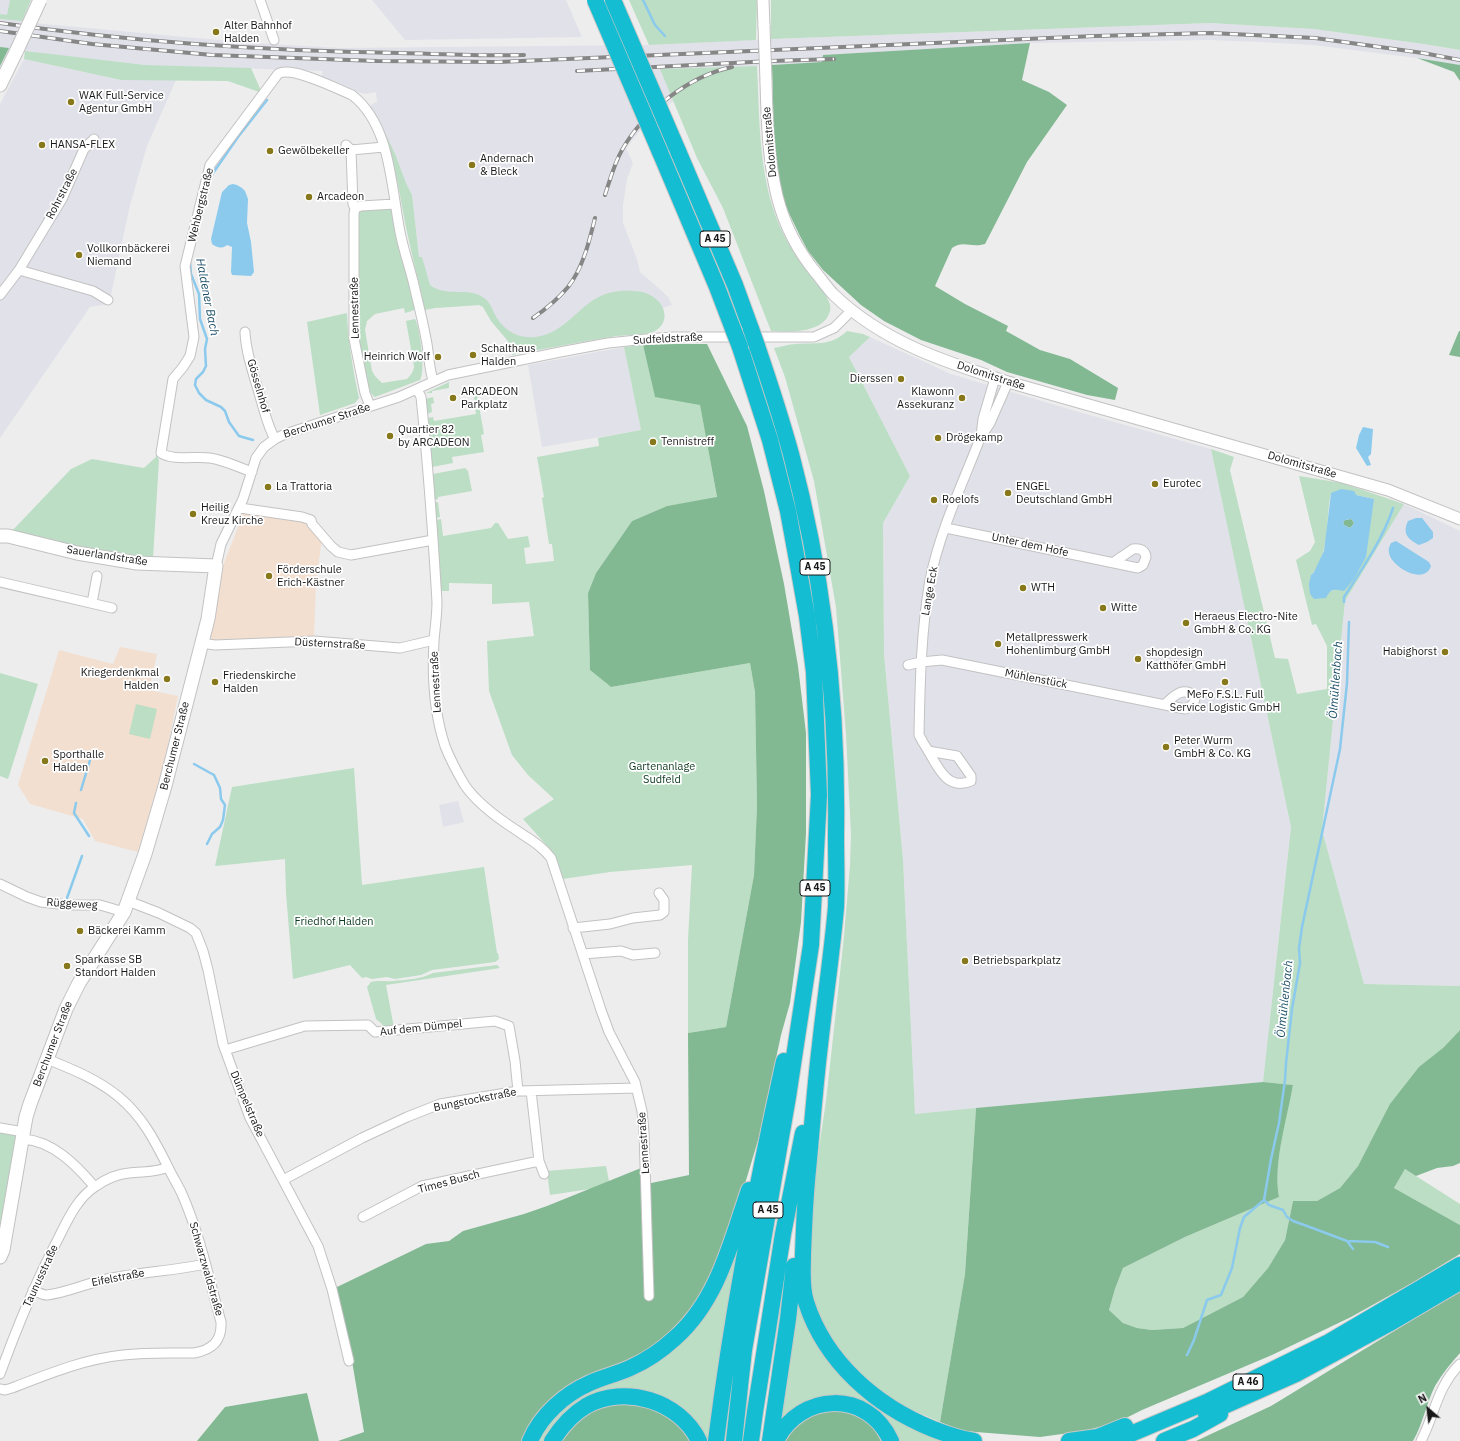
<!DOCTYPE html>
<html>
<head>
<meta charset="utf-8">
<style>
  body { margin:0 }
  #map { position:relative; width:1460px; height:1441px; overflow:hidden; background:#ededee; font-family:"IBM Plex Sans",sans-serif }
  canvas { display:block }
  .north { position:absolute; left:1408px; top:1389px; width:40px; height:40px; -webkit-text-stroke:3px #fff; paint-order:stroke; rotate:332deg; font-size:11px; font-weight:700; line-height:16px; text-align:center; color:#181819 }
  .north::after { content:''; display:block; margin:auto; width:14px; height:18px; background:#181819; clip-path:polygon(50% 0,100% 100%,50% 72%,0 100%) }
</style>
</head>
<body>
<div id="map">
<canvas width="1460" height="1441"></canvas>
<div class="north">N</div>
</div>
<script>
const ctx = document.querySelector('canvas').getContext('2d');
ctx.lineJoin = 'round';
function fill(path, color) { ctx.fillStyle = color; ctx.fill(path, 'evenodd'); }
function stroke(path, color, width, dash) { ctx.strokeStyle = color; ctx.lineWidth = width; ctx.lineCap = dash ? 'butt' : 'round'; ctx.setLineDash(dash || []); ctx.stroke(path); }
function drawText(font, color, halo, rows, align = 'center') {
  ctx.font = font + ' "IBM Plex Sans",sans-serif'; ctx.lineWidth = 3.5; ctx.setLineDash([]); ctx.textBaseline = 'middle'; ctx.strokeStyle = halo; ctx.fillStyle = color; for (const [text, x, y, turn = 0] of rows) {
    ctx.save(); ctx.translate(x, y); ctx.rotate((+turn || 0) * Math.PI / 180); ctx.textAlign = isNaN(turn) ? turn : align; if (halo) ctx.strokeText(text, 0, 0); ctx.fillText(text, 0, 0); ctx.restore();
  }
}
fill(new Path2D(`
  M0,0h31l-9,22 229,21 89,5 309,-3 122,-6 439,-16 104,6 110,15 36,6v15l-43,-7 -104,-13 -52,-3 -52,-2 -179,3 -83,5 -124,7v7l-66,4 -80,3 2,28 -31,24 -22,27 7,15 -6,16 -4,26v18l14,36 3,13 22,19 6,6 4,8 -9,3 2,8 -3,9 -11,8 -35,3 -41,7 -63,12 -4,-14 -17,-20 -8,-14 -4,-2 -44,3 -16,-51 -7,-62 -6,-12 -10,-27 -26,-48 2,-4 5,-2 -1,-10 -10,2 -13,-3 -32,-13 2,-7 -178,-6 -90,-9 -45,-8 -10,19z
  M372,0h194l16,37 -177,3z
  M24,59l97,21h55l-29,66 -17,59 -21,99 -19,3 -90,131v-334z
  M870,337l81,37 128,38 132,37 80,378 -28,255 -348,32 -12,-254 -19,-206 -1,-131 27,-47 -61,-119z
  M624,347l17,83 -99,17 -14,-82z
  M1404,504l56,27v455l-96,-2 -42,-154 23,-229z
  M458,801l6,21 -21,5 -4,-22z`), '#e1e1e9');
fill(new Path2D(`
  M244,512l63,7 15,18 -6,48 -2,51 -101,5 -3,-5v-5l12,-63z
  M120,647l37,7 -8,36 29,6 -13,63 -27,93 -43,-11 -12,-22 -53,-15 -12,-19 41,-135 54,14z`), '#f3dfd0');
fill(new Path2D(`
  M10,0h21l-9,21 -22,-2v-5l7,1z
  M629,0h128l-1,40 -107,5z
  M771,0h689v50l-36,-6 -110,-15 -104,-6 -439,16z
  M25,51l120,14 106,3 11,25 -34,-12 -107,-1 -97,-21z
  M757,66c3,59 1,120 29,173 8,15 19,29 29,43 5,6 12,13 14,20 1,2 2,7 1,9 -6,23 -41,21 -59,20l-48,-123 -26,-50 -37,-89z
  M386,135l10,21 10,27 6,12 7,62h3l8,28c16,13 38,1 54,13 5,3 8,10 10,15 8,16 22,26 41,24 27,-3 39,-25 60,-38 11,-7 25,-9 38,-8 11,0 20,4 27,12 7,10 6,22 -5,28 -7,4 -30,4 -39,5 -35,6 -70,12 -104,19l-4,-14 -17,-20 -8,-14 -4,-2 -44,3 -10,2c-5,-23 -11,-46 -16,-69 -8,-35 -12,-71 -23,-106z
  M385,209h6l2,3 22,97 -3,2 -7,2 -1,-5 -29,6 -8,7 -2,9 7,41 3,5 7,7 25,-4c4,-4 7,-8 7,-13l-8,-45 9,-2c5,9 11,53 5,61l-45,17c-10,-5 -17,-55 -18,-67 -1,-39 1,-79 1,-119l3,-1z
  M347,313c1,29 6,57 12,85l-4,5 -35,12 -13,-93z
  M847,331l16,3 7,3 -21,20 61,119 -27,47 1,131 19,206 12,254 61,-6 -11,166 -25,148 -39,-17 -38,-27 -36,-41 -17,-41 -4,-61 20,-134 8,-72 10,-93 6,-71 1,-30 -5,-101 -10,-127 -22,-126 -29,-104 -11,-29c7,-1 15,-4 22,-4 21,-2 34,3 51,-13z
  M643,345l12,51 45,8 17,94 -50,8 -35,15 -36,52 -8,20 2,77 21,17 139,-24 5,29 2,114 -3,69 -28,152 -38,6v-93l4,-75 -82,7 -47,7 -8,-22 -6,-9 -26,-29 31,-20 -26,-24 -16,-20 -23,-64 -2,-50 47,-5 -5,-34 -37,2v-20l-43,-1v8h-10l-3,-71 5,-1 2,17 48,-8 4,-5h3l10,16 20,-3 2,11 -6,1 2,16 28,-3 -2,-17h-3l-7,-46 2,-1 -7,-40 62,-11 -1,-8 43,-8 -17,-83z
  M449,382v6l-17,3v2h-6z
  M477,395l7,39 -3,1 3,17 -32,5 1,6 -21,4 -5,-49 6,-1 1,4 42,-7 -2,-18z
  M433,397l1,6 -3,1 1,8 -5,2 -2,-15z
  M1211,449l23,8 -4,13 45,188 13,1 9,35 30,-5v-43l-11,-22 -4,1 -16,-65 14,-9 5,-9 -16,-66 43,7 62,21 -59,97 -23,229 42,154 96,2v44l-17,18 -73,95 -12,23 -18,22 -23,13h-24l-8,39 -17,28 -25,29 -60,31 -31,2 -15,-2 -14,-5 -14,-13 6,-21 8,-21 62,-31 94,-40c-6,-34 7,-77 14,-112l-30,-3 28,-255zM1331,493l25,2 18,4 -40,91 -5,2 -18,-17c20,-19 14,-57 20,-82z
  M157,456l2,4 -6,98 -26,1 -116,-27 60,-63 21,-10 52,9z
  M465,468l3,3 4,20 -34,6v2l-4,1 -1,-26z
  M438,502l2,15 -4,1 -2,-15z
  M0,673l38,11 -30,95 -8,-3z
  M136,704l21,5 -7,30 -21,-5z
  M354,768l8,117 122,-18 13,86h1l1,6 -4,3 -63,8 -11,5 -26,4 -8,-2 -15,2 -6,-2 -4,1 -12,-13 -57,14 -7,-86 -1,-34 -70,7 17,-79z
  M497,965l3,3 -114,17 8,43 -11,2 -1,-6 -6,-5 -9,-32 4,-5c8,-2 15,0 22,-1 13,-1 28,-2 40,-8z
  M0,1128l24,4 -24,122z
  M606,1166l4,20 -60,9 -3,-24z
  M1405,1169l55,35v21l-66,-37z
  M749,1204l-38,237h-174l9,-16z
  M798,1285l27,69 122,87h-51l-15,-23 -104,11z`), '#bbdec4');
fill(new Path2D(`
  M1030,43l-8,37 27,12 18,13 -40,57 -42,82c-14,4 -22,-4 -33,4l-17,38 30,18 43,22 -2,5 34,19 30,9 48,29 -3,12 -28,-5 -80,-23 -26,-12 -60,-20 -37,-19 -23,-16 -38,-35 -15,-19 -8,-15 -13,-27 -9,-29 -4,-37 -2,-78 50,-3 1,-7z
  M0,47l9,1 -9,18z
  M1417,58l43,7v16l-6,-9z
  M1459,331h1v26l-11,-2z
  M676,344h31l40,82 17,65 20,93 14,82 8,67v100l-5,89 -11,81 -9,32 -22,102 -27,90 -12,35 -30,53 -38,35 -52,24 -74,67h-188l26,-9 -12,-71 -17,-73 91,-44 23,-3 14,-10 61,-17 23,-8 94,-38 1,17 47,-10 -1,-142 38,-6 28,-152 3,-69 -2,-114 -5,-29 -139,24 -21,-17 -2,-77 8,-20 36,-52 35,-15 50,-9 -17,-92 -45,-8 -12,-52z
  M1351,519l3,3 -1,3 -3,3 -6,-3 -1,-3 2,-2z
  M1460,1030v133l-7,3 -16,2 -21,8 -11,-7 -11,19 66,37v29l-48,29 -61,34 -79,38 -130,55 -24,12 -34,9 -44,6 -77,-6 -23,-9 25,-148 11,-166 287,-26 30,3c-6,34 -20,78 -14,112l-94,40 -62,31 -8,21 -6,21 14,13 14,5 15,2 31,-2 60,-31 25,-29 17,-28 8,-39h24l23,-13 18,-22 32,-62 29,-37 24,-19z
  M1460,1291v62c-9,10 -18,21 -25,33 -9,18 -12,38 -22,55h-217l75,-35z
  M307,1393l12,48h-122l28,-34z
  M625,1403c28,5 50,12 66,38h-132l11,-16 29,-18z
  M836,1410c22,2 35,11 45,31h-98l5,-8 20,-18z`), '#82b992');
fill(new Path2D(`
  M233,184l4,1 5,3 3,3 3,8 -1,24 4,19 3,30 -3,4 -19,-1 -1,-3 1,-25 -5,-2c-5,4 -10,3 -15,-1l-1,-5 11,-47 7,-7z
  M1363,427l10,2 -2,25 -3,3 3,8 -4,1 -11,-18 3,-13z
  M1341,489l13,2 2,4 18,4 -8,58 -12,22 -10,12c-10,-2 -13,-3 -18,7l-12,1 -4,-5 -1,-10 2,-9 3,-3 10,-21 7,-58zM1351,519l3,3 -1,3 -3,3 -6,-3 -1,-3 2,-2z
  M1416,518h6l11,14v6l-6,4 -8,3c-11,-6 -17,-11 -11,-24z
  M1396,541l33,21 2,4c-7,21 -42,-1 -42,-14 -1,-3 1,-7 2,-9z`), '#8bcaed');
stroke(new Path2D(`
  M643,0l12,25 10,11
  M211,176l27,-39 29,-37
  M190,262l1,12 8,20 1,25 7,20 -2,10 1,17 -3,6 -7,7 -1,6 4,8 7,7 15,7 4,4 4,11 10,14 14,4
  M1344,602v-5c18,-28 39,-58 49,-89
  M194,764l20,11 6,13 1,11 4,6 -2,15 -3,7 -8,7 -5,10
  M81,790l9,-30
  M76,803l-2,10 15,23
  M67,898l15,-42
  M1264,1200l5,5 14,5 4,7 6,4 14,5 40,15 28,1 13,5
  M1347,1241l6,8
  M1187,1355l7,-15 13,-40 14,-5 11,-27 8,-40 4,-11 20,-17 7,-41 8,-36 6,-43 1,-17 6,-54 8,-46 -1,-15 3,-21 38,-178 7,-66 2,-61`), '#8bcaed', 2.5);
const minor = new Path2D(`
  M260,0l14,40
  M346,145l5,5 2,54 2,4 -1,6v125l11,54 5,13
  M351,150l33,-3
  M355,208l6,-2 34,-2
  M19,270l74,21 15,9
  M0,295l19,-25 43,-71 22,-50 10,-10
  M245,332c1,23 10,46 16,68 4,13 7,27 14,39
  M417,389l4,8c7,68 12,137 16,205 0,13 -2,26 -3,39 -2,34 0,72 11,105 5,13 12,26 19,38 11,17 35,35 52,46 13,9 25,15 35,28l50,152 8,22 26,50 7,29 2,21 5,164
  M982,435l8,-12 18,-41
  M252,472c-14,-5 -28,-12 -42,-14 -14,-2 -37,3 -49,-5l12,-74 10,-12 7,-11 4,-19 -9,-71 25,-101 68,-91c13,-9 59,15 74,21 39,30 39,92 48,137 4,21 12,41 16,62 4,16 8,33 11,50 2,12 2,24 6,36
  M240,508l62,9 9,3 1,4 19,22 7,6 13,3 82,-15
  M946,528l192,40 5,-3 3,-8c-1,-7 -6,-9 -13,-8l-19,13
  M216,566l5,-22 22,-45 13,-41 8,-11 11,-8 10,-5 114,-37 49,-22 112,-23 48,-9 39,-4 27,-2h140l20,-9 18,-18
  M0,582l112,26
  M92,603l5,-27
  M201,643l14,2 99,-4 86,7 34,-8
  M908,665l13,-3 21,-2 243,49c7,-3 10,-5 10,-13 -13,-10 -21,0 -31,9
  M928,751l29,5 14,20v5c-23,10 -33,-13 -42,-29 -4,-6 -7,-11 -10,-17 1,-52 2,-104 11,-155 10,-50 33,-97 51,-144l2,-17 12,-41
  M0,884l27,13 14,5 27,3h32l24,7
  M128,901l31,12 31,15 6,5 7,18 5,19 15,74 27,74 68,128 14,43 17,72
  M573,928l37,-4 23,-6 27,-3 4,-3v-12l-5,-7
  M583,954l38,-3 12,4 22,-2
  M225,1050l80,-24 63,-1 7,7 120,-11 14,5 6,35 3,30
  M0,1128l24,4
  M23,1139c30,2 53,26 71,47
  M539,1161l5,13
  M283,1180l79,-42 45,-21 33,-13 78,-13 118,-3
  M363,1217l59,-31 117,-25 -8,-70
  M33,1290c5,2 9,5 14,5 20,-2 40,-12 60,-16 33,-7 66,-8 98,-15
  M0,1374c17,-47 36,-93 59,-137 9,-18 19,-40 37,-51 10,-7 22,-12 33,-13 14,-2 26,0 39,-6
  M0,1389l5,1 7,-2c36,-14 72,-29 111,-33 24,-3 47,-2 71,-2 18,-3 28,-12 27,-31 -12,-43 -21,-87 -39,-128 -4,-9 -10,-18 -14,-27 -13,-26 -26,-51 -49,-70 -22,-18 -45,-27 -72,-38
  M1421,1441c14,-27 16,-54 39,-77`);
const tertiary = new Path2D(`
  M763,0l1,26
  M766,81c1,39 2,77 11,115 7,28 21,55 39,77 6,7 11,15 18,22 49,47 111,67 174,87l380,108 72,29`);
const secondary = new Path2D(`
  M0,85l17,-35
  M0,536h8l69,17 60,10 79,3 -8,53 -43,167 -20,68 -21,58 -45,71 -13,26 -36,95 -4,13 -23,133 -3,7`);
const motorway = new Path2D(`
  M678,151l57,134 16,44
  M660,152l57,135 16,42
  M757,346c12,35 24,72 34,108 33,124 47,254 45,381 0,24 1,48 0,72 -4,46 -11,92 -16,138 -5,41 -8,83 -12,125 -3,28 -4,56 -5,84 0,17 -2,32 3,48 19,60 70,104 127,127 13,5 27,10 41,12
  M1206,1414l90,-40 94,-51 70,-41
  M530,1441c11,-26 35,-47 60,-58 13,-6 27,-9 40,-15 16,-7 32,-18 45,-30 43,-38 56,-96 74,-148
  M552,1441c9,-14 19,-26 34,-35 39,-22 94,-5 113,35
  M716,1441c16,-128 40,-254 68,-380
  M734,1441l10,-91 44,-253 23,-152 8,-150 -5,-123 -7,-56 -10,-56 -9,-49 -18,-71 -30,-93
  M751,1441l4,-29 28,-178 20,-101
  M770,1441l18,-122 6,-53
  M776,1441c24,-49 92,-52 115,0
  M1069,1441l29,-4
  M1088,1441l37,-15
  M1114,1441l95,-40 120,-59 131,-77
  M1164,1441l29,-12 27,-15`);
stroke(minor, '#c2c2c3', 11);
stroke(tertiary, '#c2c2c3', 13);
stroke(secondary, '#c2c2c3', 15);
stroke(motorway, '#c8c8c8', 18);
stroke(minor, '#fff', 9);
stroke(tertiary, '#fff', 11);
stroke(secondary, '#fff', 13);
stroke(motorway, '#14bdd1', 16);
const rail = new Path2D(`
  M0,23c133,19 267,28 400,30 42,1 83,3 124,2
  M0,31l92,13 120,11 165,6 121,1 597,-26 116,-3 104,5 108,15 37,7
  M577,71l194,-10 63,-2
  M605,195c5,-15 9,-31 17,-45 22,-39 67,-74 110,-83
  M533,318c13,-9 25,-19 35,-31 15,-19 21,-45 27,-69`);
stroke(rail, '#868687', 4);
stroke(rail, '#fff', 2.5, [8]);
const tertiaryBridge = new Path2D(`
  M764,26l2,55`);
const secondaryBridge = new Path2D(`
  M17,50l23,-50`);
const motorwayBridge = new Path2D(`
  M595,0l65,152
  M613,0l65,151
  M733,329l7,18
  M751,329l6,17`);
stroke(tertiaryBridge, '#c2c2c3', 13, []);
stroke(secondaryBridge, '#c2c2c3', 15, []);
stroke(motorwayBridge, '#c8c8c8', 18, []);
stroke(tertiaryBridge, '#fff', 11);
stroke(secondaryBridge, '#fff', 13);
stroke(motorwayBridge, '#14bdd1', 16);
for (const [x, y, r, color] of [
  [216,32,4,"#88781c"],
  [71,102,4,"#88781c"],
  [42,145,4,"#88781c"],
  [270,151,4,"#88781c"],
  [472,165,4,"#88781c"],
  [309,197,4,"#88781c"],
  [79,255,4,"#88781c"],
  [473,355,4,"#88781c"],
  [438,357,4,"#88781c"],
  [901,379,4,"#88781c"],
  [453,398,4,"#88781c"],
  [962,398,4,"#88781c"],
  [390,436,4,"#88781c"],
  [938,438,4,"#88781c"],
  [653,442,4,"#88781c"],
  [1155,484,4,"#88781c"],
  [268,487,4,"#88781c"],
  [1008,493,4,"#88781c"],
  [934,500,4,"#88781c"],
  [193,514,4,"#88781c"],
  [269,576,4,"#88781c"],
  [1023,588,4,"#88781c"],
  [1103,608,4,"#88781c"],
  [1186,623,4,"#88781c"],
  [998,644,4,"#88781c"],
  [1445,652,4,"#88781c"],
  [1138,659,4,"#88781c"],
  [167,679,4,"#88781c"],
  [215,682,4,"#88781c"],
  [1225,682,4,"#88781c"],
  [1166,747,4,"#88781c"],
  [45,761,4,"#88781c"],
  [80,931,4,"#88781c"],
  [965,961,4,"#88781c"],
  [67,966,4,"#88781c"]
]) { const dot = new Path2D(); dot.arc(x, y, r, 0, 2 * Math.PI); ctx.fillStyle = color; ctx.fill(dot); stroke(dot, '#fff', 1.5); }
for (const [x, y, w] of [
  [715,239,30],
  [815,567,30],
  [815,888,30],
  [768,1210,30],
  [1248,1382,30]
]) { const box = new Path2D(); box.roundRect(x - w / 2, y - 8, w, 16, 3); ctx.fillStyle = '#fff'; ctx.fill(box); stroke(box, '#181819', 1); }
drawText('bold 10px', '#181819', null, [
  ["A 45",715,239],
  ["A 45",815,567],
  ["A 45",815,888],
  ["A 45",768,1210],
  ["A 46",1248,1382]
]);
drawText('11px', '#181819', '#fff', [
  ["Alter Bahnhof",224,26],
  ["Halden",224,39],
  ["WAK Full-Service",79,96],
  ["Agentur GmbH",79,109],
  ["HANSA-FLEX",50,145],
  ["Gewölbekeller",278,151],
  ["Andernach",480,159],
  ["& Bleck",480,172],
  ["Arcadeon",317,197],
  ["Vollkornbäckerei",87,249],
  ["Niemand",87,262],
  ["Schalthaus",481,349],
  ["Halden",481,362],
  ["Heinrich Wolf",430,357,"right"],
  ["Dierssen",893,379,"right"],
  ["ARCADEON",461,392],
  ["Parkplatz",461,405],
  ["Klawonn",954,392,"right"],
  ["Assekuranz",954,405,"right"],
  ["Quartier 82",398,430],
  ["by ARCADEON",398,443],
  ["Drögekamp",946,438],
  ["Tennistreff",661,442],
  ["Eurotec",1163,484],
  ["La Trattoria",276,487],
  ["ENGEL",1016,487],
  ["Deutschland GmbH",1016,500],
  ["Roelofs",942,500],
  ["Heilig",201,508],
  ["Kreuz Kirche",201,521],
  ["Förderschule",277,570],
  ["Erich-Kästner",277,583],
  ["WTH",1031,588],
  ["Witte",1111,608],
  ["Heraeus Electro-Nite",1194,617],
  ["GmbH & Co. KG",1194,630],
  ["Metallpresswerk",1006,638],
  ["Hohenlimburg GmbH",1006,651],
  ["Habighorst",1437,652,"right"],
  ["shopdesign",1146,653],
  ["Katthöfer GmbH",1146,666],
  ["Kriegerdenkmal",159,673,"right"],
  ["Halden",159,686,"right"],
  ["Friedenskirche",223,676],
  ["Halden",223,689],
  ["MeFo F.S.L. Full",1225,695,"center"],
  ["Service Logistic GmbH",1225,708,"center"],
  ["Peter Wurm",1174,741],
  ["GmbH & Co. KG",1174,754],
  ["Sporthalle",53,755],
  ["Halden",53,768],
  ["Bäckerei Kamm",88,931],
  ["Sparkasse SB",75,960],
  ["Standort Halden",75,973],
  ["Betriebsparkplatz",973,961]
], 'left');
drawText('11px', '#181819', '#fff', [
  ["Dolomitstraße",770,142,-95],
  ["Rohrstraße",62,194,-63],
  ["Wehbergstraße",201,205,-76],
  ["Lennestraße",355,308,-91],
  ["Sudfeldstraße",668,339,-3],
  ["Dolomitstraße",991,376,18],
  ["Gösselnhof",258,386,74],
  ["Berchumer Straße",327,421,-18],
  ["Dolomitstraße",1302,465,16],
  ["Unter dem Hofe",1030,545,12],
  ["Sauerlandstraße",107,556,9],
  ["Lange Eck",930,591,-80],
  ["Düsternstraße",330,644,3],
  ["Mühlenstück",1036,679,11],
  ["Lennestraße",436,682,-93],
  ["Berchumer Straße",175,746,-76],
  ["Rüggeweg",72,904,3],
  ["Auf dem Dümpel",421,1028,-6],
  ["Berchumer Straße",53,1044,-69],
  ["Bungstockstraße",475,1100,-11],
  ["Dümpelstraße",247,1104,67],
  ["Lennestraße",644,1143,-94],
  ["Times Busch",449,1182,-15],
  ["Schwarzwaldstraße",206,1269,74],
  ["Taunusstraße",41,1276,-65],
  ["Eifelstraße",118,1278,-11]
]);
drawText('11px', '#0b381e', '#fff', [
  ["Gartenanlage",662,767],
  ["Sudfeld",662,780],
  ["Friedhof Halden",334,922]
]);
drawText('italic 12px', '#1e5069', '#fff', [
  ["Haldener Bach",207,297,79],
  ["Ölmühlenbach",1336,680,-86],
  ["Ölmühlenbach",1285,999,-84]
]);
</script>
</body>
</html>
